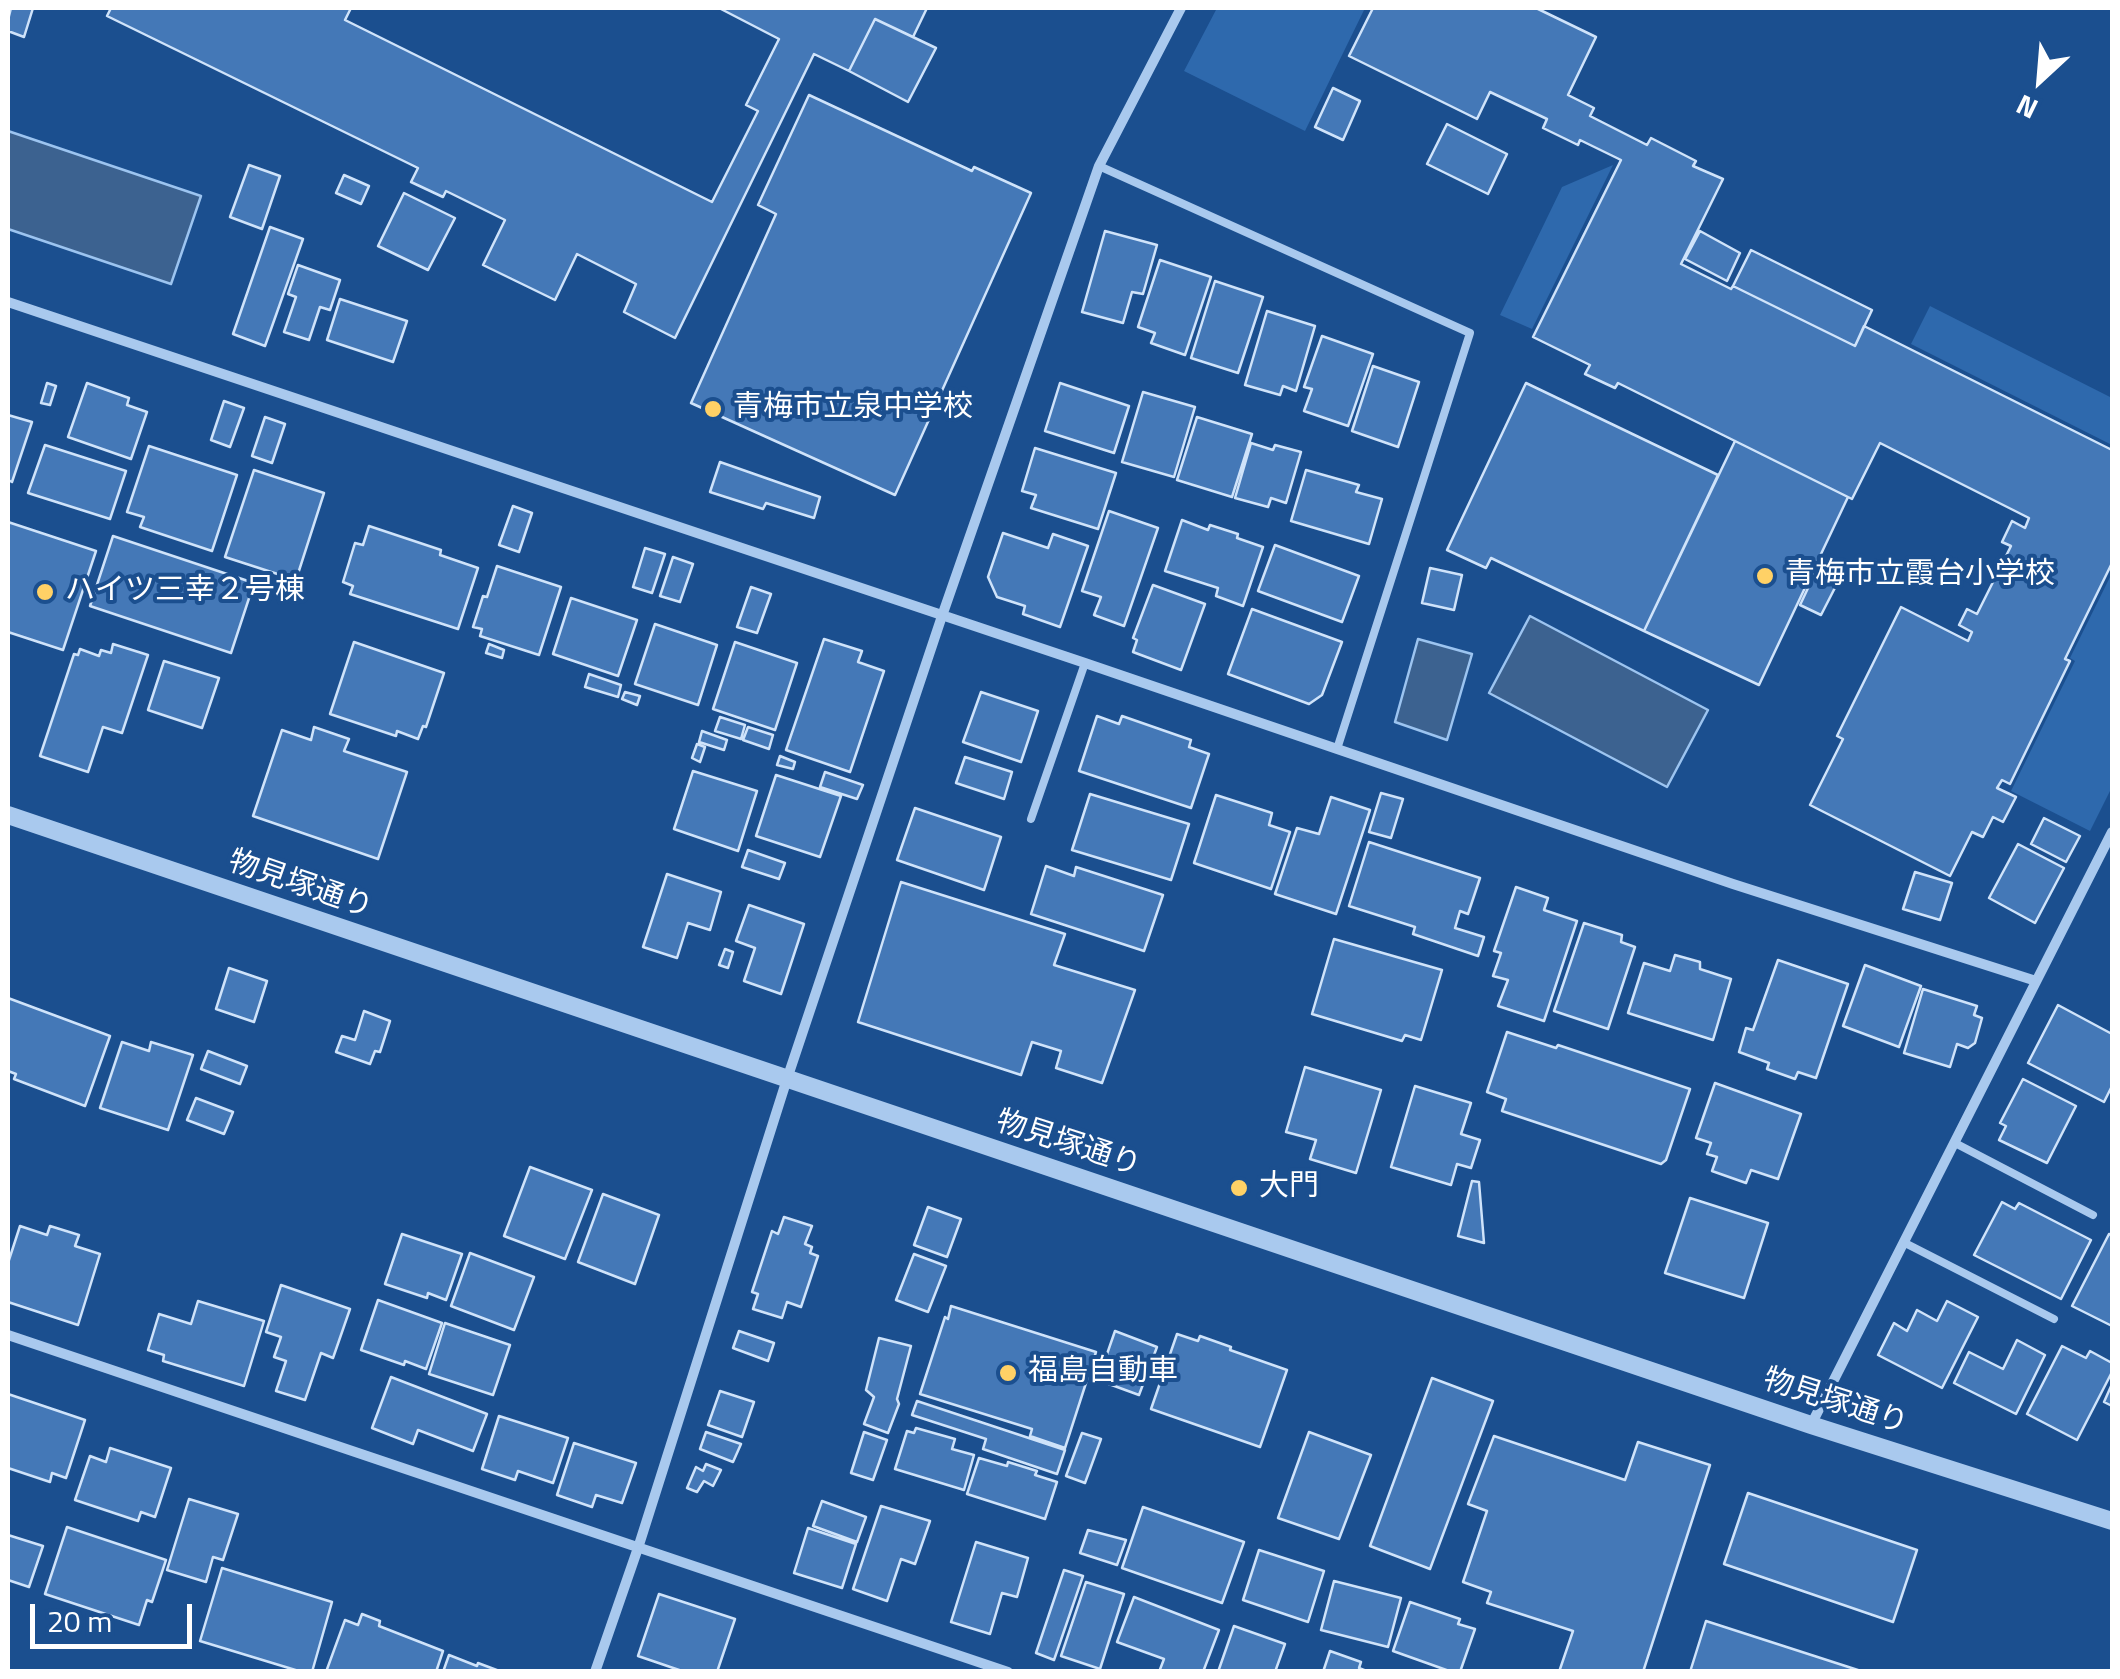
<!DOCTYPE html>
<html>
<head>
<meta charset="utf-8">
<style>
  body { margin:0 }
  #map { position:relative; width:2120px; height:1679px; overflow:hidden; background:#1b4f8f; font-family:"Titillium Web",sans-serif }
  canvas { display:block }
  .frame { position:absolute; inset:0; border:10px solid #fff; pointer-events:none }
  .north { position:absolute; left:1990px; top:30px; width:100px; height:100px; -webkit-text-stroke:8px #1b4f8f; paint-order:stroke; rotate:206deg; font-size:28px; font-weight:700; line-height:40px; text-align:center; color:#fff }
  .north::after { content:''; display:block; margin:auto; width:35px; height:45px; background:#fff; clip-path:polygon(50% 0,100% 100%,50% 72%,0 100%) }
  .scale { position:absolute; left:30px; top:1604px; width:162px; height:45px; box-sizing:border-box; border:5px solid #fff; border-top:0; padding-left:12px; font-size:30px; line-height:35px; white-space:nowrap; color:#fff; -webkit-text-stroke:8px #1b4f8f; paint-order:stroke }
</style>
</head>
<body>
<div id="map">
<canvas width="2120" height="1679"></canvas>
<div class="frame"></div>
<div class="north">N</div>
<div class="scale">20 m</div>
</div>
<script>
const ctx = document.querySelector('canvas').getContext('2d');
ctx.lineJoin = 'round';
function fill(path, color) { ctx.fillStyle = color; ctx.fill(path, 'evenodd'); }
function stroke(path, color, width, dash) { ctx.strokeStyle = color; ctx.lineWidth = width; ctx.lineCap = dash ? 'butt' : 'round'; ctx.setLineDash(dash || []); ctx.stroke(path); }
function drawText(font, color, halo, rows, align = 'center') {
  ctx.font = font + ' "Titillium Web","Noto Sans JP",sans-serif'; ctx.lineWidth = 8; ctx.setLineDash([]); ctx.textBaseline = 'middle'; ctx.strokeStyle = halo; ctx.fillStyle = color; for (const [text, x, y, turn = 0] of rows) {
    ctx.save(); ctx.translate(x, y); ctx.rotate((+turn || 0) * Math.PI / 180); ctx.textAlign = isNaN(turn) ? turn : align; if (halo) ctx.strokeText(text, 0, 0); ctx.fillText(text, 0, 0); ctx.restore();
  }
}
fill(new Path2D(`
  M1217,8h148l-60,123 -121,-60z
  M1613,165l-81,164 -32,-14 62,-128z
  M1930,306l182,92v47l-201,-101z
  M2112,573v214l-22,44 -79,-40 64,-130 -5,-3z`), '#2e69ad');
const water = new Path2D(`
  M8,131l193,65 -30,88 -163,-55z
  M1530,616l178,94 -41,77 -178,-94z
  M1418,639l54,15 -25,86 -52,-18z`);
fill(water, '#3c6290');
stroke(water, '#9cc4f0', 2.5);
const building = new Path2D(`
  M11,8h22l-9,29 -16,-6v-11z
  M111,8h240l-6,12 367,182 46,-91 -12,-6 33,-66 -60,-31h208l-14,29 -38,-18 -26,52 -35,-17 -139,284 -51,-26 12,-28 -59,-30 -22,46 -72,-35 22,-45 -59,-29 -3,6 -32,-15 7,-14 -311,-152z
  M1373,8h163l60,29 -28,58 26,13 -4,8 57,29 4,-7 45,23 -3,5 30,13 -42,85 50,25 2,-3 122,60 9,-20 248,124v113l-47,96 5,2 -60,123 -8,-4 -5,8 19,9 -13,25 -10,-5 -10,20 -11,-5 -22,44 -140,-71 33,-66 -6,-3 64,-129 67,34 4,-9 -13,-7 8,-16 10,5 34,-68 -9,-4 10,-21 13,7 4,-10 -149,-75 -28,56 -234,-116 -3,5 -30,-14 5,-9 -57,-28 88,-177 -41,-20 -2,5 -35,-17 4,-9 -57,-27 -13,27 -128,-63z
  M875,19l61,29 -28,54 -59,-31z
  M1333,88l27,13 -17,39 -28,-13z
  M809,95l163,76 2,-4 57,26 -136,302 -204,-92 85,-189 -18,-9z
  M1447,124l60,30 -19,40 -61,-30z
  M249,165l31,11 -18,53 -32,-12z
  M344,175l25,11 -8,18 -25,-11z
  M404,193l51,25 -27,52 -50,-24z
  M270,227l33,12 -38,107 -32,-12z
  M1105,231l52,14 -14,49 -11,-2 -9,31 -41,-11z
  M1700,231l40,22 -13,28 -42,-22z
  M1751,250l121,60 -17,36 -122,-60z
  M1160,260l51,17 -26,78 -34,-12 4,-10 -17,-6z
  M298,265l42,15 -10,30 -10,-3 -11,33 -25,-8 12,-35 -8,-3z
  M1215,281l48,16 -25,76 -47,-15z
  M340,299l67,22 -14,41 -66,-22z
  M1267,311l48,15 -19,65 -13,-5 -3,9 -35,-10z
  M1322,336l51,18 -25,72 -44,-15 8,-22 -8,-2z
  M1373,366l46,16 -21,65 -46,-16z
  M47,383l9,3 -6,19 -9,-2z
  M87,383l42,15 -2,7 20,7 -16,47 -63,-22z
  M1060,383l69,23 -15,47 -69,-22z
  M1526,383l192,92 -74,156 -153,-73 -5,10 -39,-18z
  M1143,392l52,15 -21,70 -52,-15z
  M224,401l20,7 -14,39 -19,-7z
  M8,415l24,7 -20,60 -4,-2z
  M265,417l20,7 -13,39 -20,-7z
  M1197,417l55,17 -20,63 -55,-17z
  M1735,441l113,56 -89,188 -115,-54z
  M1251,443l22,7 2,-5 26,7 -15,51 -15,-5 -3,9 -33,-9z
  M45,445l81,26 -16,48 -82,-26z
  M149,446l88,29 -25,76 -72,-24 4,-10 -17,-5z
  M1035,448l81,25 -18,56 -67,-21 5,-13 -14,-4z
  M720,462l100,35 -6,21 -48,-15 -3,6 -53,-17z
  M254,470l70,23 -28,87 -71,-23z
  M1306,470l53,15 -3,7 26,7 -13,45 -78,-23z
  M513,506l19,7 -13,39 -20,-7z
  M1109,511l49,17 -34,98 -30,-11 7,-18 -19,-6z
  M1182,520l26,10 2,-5 28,9 -1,4 26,9 -20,59 -27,-10 2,-8 -53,-17z
  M8,522l88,29 -33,99 -55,-18z
  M369,526l72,24 -1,5 38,13 -20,61 -108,-35 3,-8 -10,-4 12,-39 8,2z
  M1003,533l45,15 5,-14 35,12 -28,81 -37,-13 2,-8 -28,-9 -9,-20z
  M113,536l141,47 -23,70 -141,-47z
  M1275,545l84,31 -17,46 -84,-31z
  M645,548l20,6 -13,39 -19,-6z
  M673,557l20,7 -13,38 -20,-6z
  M497,566l64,21 -22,68 -59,-19 2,-7 -9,-2 10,-31 4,1z
  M1818,567l22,11 -19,37 -21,-10z
  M1430,568l32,7 -8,35 -32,-7z
  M1153,585l52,19 -24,66 -48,-18 4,-12 -4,-2z
  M751,587l20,7 -14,39 -20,-6z
  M571,598l66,22 -19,56 -65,-22z
  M1252,609l90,33 -20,53 -13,9 -81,-30z
  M655,624l62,21 -19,60 -63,-21z
  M824,639l38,12 -4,11 26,9 -34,101 -64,-22z
  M354,642l90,31 -18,54 -3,-1 -5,13 -21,-8 -1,5 -66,-22z
  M735,642l62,21 -22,67 -62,-21z
  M113,644l35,11 -26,78 -19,-6 -15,45 -48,-16 34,-102 4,1 2,-6 19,7 2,-6 10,3z
  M489,644l15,6 -2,8 -16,-5z
  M164,661l55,17 -17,50 -54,-18z
  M589,674l32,11 -3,12 -33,-10z
  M625,692l15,4 -3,9 -15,-6z
  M981,692l57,19 -17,51 -58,-20z
  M1097,716l22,8 3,-8 69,24 -2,7 20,7 -18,54 -112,-37z
  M720,717l25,8 -4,14 -26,-8z
  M314,727l35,12 -5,12 63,21 -29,87 -125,-43 29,-86 29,10z
  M748,727l25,8 -4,14 -26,-9z
  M702,731l25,9 -3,10 -25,-8z
  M697,744l8,3 -5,15 -8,-4z
  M780,756l15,6 -2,7 -16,-4z
  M965,757l47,15 -8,27 -48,-16z
  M693,771l64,20 -19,60 -64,-22z
  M825,772l38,13 -6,14 -37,-12z
  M776,775l65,21 -21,61 -64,-21z
  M1381,793l22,6 -12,39 -22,-6z
  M1090,794l99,30 -18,56 -99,-30z
  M1216,795l56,18 -3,12 21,7 -19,57 -77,-26z
  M1331,797l39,13 -34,104 -61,-20 22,-66 22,6z
  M915,808l86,29 -17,53 -87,-30z
  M2044,818l36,18 -14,26 -35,-18z
  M1369,842l111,36 -12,36 -8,-3 -5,17 29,9 -6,19 -65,-22 2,-7 -66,-21z
  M2018,844l46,24 -29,55 -46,-25z
  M748,850l37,13 -6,16 -37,-12z
  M1046,866l28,10 2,-9 87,28 -19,56 -113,-37z
  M1915,872l37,11 -12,37 -37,-11z
  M667,874l54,18 -11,38 -22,-7 -11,35 -34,-11z
  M901,882l164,52 -11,31 81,25 -33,93 -46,-15 5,-17 -29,-9 -11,33 -163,-53z
  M1516,887l32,11 -4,12 33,11 -33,100 -46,-15 10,-26 -15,-4 8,-23 -7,-2z
  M749,905l55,19 -23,70 -37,-13 11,-33 -19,-7z
  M1584,923l38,12 -1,7 14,5 -27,82 -54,-18z
  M1334,939l108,31 -21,70 -16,-5 -3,6 -90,-27z
  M725,949l8,3 -5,16 -9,-3z
  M1675,955l25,7v7l31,10 -18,61 -85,-27 16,-50 26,8z
  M1778,960l70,24 -32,94 -18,-6 -3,7 -28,-10 2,-6 -30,-11 7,-24 7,2z
  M1865,965l56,21 -22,61 -56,-21z
  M229,968l38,13 -13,41 -38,-13z
  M1923,989l54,17 -3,9 8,3 -7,25 -7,5 -11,-4 -7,23 -46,-14z
  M8,998l102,38 -25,70 -71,-27 2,-5 -8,-3z
  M2058,1005l54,29v52l-8,16 -76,-39z
  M364,1011l26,10 -10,31 -5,-1 -5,13 -34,-12 6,-16 13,4z
  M1507,1032l49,16 2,-3 132,44 -24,71 -5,4 -159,-53 4,-12 -19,-7z
  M122,1042l27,9 2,-9 42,13 -25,75 -68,-22z
  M208,1051l39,15 -7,18 -39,-15z
  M1305,1067l76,23 -25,83 -46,-14 6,-19 -30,-8z
  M2023,1079l53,27 -29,57 -48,-23 7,-14 -6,-3z
  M1715,1083l86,31 -23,65 -27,-9 -5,13 -34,-12 5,-14 -10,-3 4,-11 -15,-5z
  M1415,1086l56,17 -10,31 19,6 -9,28 -14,-4 -6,21 -60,-18z
  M196,1098l37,14 -9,22 -37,-14z
  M530,1167l62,23 -27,69 -61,-23z
  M1472,1181l7,1 5,61 -26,-7z
  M603,1194l56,21 -24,69 -57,-22z
  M1690,1198l78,25 -24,75 -79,-25z
  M2002,1202l13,7 4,-6 72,37 -30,59 -87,-44z
  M928,1207l33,12 -14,38 -33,-12z
  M784,1217l28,9 -7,18 7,3 -2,6 8,3 -17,51 -14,-5 -5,16 -29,-9 5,-15 -6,-2 20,-61 6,3z
  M20,1226l27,9 3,-9 29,9 -4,11 25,8 -22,71 -70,-23v-39z
  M402,1234l60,20 -16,46 -18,-7 -1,5 -42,-14z
  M2109,1234l3,1v91l-40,-20z
  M470,1253l64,24 -20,53 -63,-24z
  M914,1254l32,12 -18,46 -32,-12z
  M281,1285l69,24 -17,49 -12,-5 -16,47 -29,-9 10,-30 -12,-4 7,-20 -15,-5z
  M378,1300l64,23 -16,46 -21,-8 -1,4 -43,-15z
  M198,1301l66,20 -20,65 -81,-25 1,-6 -16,-5 11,-36 32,10z
  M1947,1301l31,16 -36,71 -64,-33 16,-32 13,8 10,-21 20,11z
  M951,1306l145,46 -31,96 -35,-12 2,-7 -112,-35 25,-77 3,2z
  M445,1323l65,22 -17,50 -64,-21z
  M739,1331l35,12 -6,18 -35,-13z
  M1115,1331l42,16 -18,48 -41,-15z
  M1177,1334l21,7 2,-5 31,11 -1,3 57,20 -27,77 -109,-38z
  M879,1338l32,8 -14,53 2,5 -11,29 -24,-9 10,-27 -8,-7z
  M2017,1340l28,15 -29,59 -62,-31 15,-31 34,17z
  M2062,1346l24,12 4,-7 22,12v9l-35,68 -50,-26z
  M391,1377l96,37 -14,37 -55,-21 -5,14 -41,-16z
  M1432,1378l61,23 -63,168 -60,-23z
  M2112,1384v22l-8,-4z
  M720,1391l34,11 -12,35 -34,-12z
  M8,1394l77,26 -19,58 -14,-5 -2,9 -42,-14z
  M917,1401l148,49 -8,24 -74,-25 3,-10 -74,-24z
  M499,1416l69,22 -15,45 -35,-12 -3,9 -33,-11z
  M916,1428l39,11 -3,10 22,6 -10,35 -69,-21 12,-38 7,2z
  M706,1432l35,12 -8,18 -33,-13z
  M864,1432l23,8 -14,40 -22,-7z
  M1309,1432l62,23 -32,84 -61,-21z
  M1082,1433l19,6 -16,44 -19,-7z
  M1494,1436l131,44 13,-38 72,23 -67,207h-84l14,-41 -86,-28 4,-11 -28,-10 24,-71 -19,-7z
  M574,1443l62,20 -14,40 -26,-8 -4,12 -35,-12z
  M110,1448l61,20 -16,49 -14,-5 -3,9 -63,-21 15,-44 16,6z
  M979,1458l28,8 1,-4 29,9 -2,4 22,7 -12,37 -78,-25z
  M706,1464l15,6 -8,16 -9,-5 -7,11 -10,-4 9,-21 7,4z
  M1748,1493l169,57 -24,72 -169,-58z
  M189,1499l49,15 -15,46 -10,-3 -7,25 -39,-12z
  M822,1501l44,16 -9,25 -44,-16z
  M881,1506l49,15 -15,43 -14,-5 -14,42 -34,-12z
  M1143,1507l101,35 -22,61 -100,-35z
  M67,1527l99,33 -14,42 -5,-2 -8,25 -94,-31z
  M808,1528l48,16 -14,44 -48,-15z
  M1088,1530l38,10 -9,25 -37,-12z
  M8,1535l35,11 -14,41 -21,-7z
  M976,1542l52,16 -11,39 -15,-4 -12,41 -39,-12z
  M1259,1550l65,21 -16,51 -65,-22z
  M222,1568l110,34 -20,70h-10l-102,-31z
  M1064,1570l19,6 -29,84 -18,-7z
  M1334,1581l67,17 -13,49 -67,-17z
  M1086,1582l38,12 -24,75 -39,-13z
  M659,1594l76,25 -18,53h-32l-47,-16z
  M1134,1597l85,33 -16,42h-44l5,-13 -47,-17z
  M1410,1602l50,17 -2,5 17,5 -15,43h-8l-59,-21z
  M362,1614l18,7 -1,5 64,25 -7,21h-110l19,-52 13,5z
  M1706,1621l158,51h-174z
  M1234,1626l51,18 -10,28h-57z
  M1330,1651l31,11 -2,6 10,4h-46z
  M449,1655l28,11 1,-3 24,9h-59z`);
fill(building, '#4478b7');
stroke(building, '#cfe3fa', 2.5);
stroke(new Path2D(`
  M1099,166l371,167 -133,416
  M1031,819l54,-156
  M1955,1143l138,72
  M1905,1243l149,76`), '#a9c9ee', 8);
stroke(new Path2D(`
  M8,302l1077,361 648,221 303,97
  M8,1335l1000,337
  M1811,1425l301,-593
  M595,1672l43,-124 149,-469 155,-463 157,-450 82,-158`), '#a9c9ee', 10);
stroke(new Path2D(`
  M8,815l1803,610 301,96`), '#a9c9ee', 18);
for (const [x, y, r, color] of [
  [713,409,10,"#ffd166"],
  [1765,576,10,"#ffd166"],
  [45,592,10,"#ffd166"],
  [1239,1188,10,"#ffd166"],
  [1008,1373,10,"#ffd166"]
]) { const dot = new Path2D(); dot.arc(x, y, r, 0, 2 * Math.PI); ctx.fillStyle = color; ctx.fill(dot); stroke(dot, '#1b4f8f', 4); }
drawText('30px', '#fff', '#1b4f8f', [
  ["青梅市立泉中学校",733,409],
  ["青梅市立霞台小学校",1785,576],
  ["ハイツ三幸２号棟",65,592],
  ["大門",1259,1188],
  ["福島自動車",1028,1373]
], 'left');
drawText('30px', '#fff', '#1b4f8f', [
  ["物見塚通り",300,886,19],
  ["物見塚通り",1068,1145,18],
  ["物見塚通り",1835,1403,18]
]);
</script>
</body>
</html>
